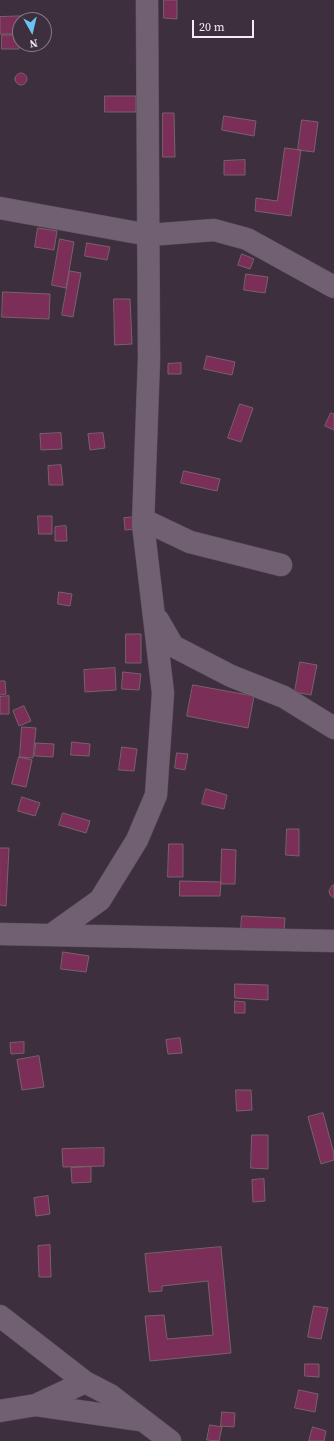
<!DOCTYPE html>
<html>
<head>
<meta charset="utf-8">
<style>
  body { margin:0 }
  #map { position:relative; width:334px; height:1441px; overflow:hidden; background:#3e2f3f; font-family:"Source Serif 4",serif }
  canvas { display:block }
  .north { position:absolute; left:12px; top:12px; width:40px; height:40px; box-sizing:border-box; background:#3e2f3f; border:1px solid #877a88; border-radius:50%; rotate:172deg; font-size:11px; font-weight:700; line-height:16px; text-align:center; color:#f5ebf6 }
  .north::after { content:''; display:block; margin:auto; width:14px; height:18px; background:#6bc3f2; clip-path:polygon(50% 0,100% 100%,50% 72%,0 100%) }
  .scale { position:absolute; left:192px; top:20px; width:62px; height:18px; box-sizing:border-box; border:2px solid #f5ebf6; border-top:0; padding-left:5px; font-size:12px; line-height:14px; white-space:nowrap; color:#f5ebf6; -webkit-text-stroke:3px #3e2f3f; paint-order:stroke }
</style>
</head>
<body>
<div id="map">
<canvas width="334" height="1441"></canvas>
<div class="north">N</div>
<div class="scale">20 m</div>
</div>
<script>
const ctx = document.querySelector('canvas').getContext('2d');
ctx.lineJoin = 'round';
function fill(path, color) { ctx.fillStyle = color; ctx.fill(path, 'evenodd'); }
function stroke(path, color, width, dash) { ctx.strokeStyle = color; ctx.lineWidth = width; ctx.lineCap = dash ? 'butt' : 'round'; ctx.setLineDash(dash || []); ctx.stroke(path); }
const building = new Path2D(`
  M164,0h13v19l-13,-1z
  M32,16v4h-12v14h-20v-17z
  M2,35h16l1,14h-17z
  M15 79a6 6 0 1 1 12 0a6 6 0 1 1-12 0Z
  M105,96h31v16h-31z
  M163,113h11l1,44h-12z
  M224,116l32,5 -2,15 -32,-6z
  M302,120l16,2 -4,30 -16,-2z
  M285,148l16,2 -10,66 -36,-5 1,-13 21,3z
  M245,160v15h-21v-14z
  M38,228l19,3 -3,19 -19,-3z
  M60,239l14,3 -8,46 -14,-3z
  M87,243l23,4 -3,13 -22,-4z
  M242,254l12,5 -4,10 -12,-4z
  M70,271l11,2 -8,44 -11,-2z
  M246,274l22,3 -3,16 -21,-3z
  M3,292l47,2 -1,25 -47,-2z
  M114,299h16l2,45 -17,1z
  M207,356l28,6 -3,13 -28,-6z
  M181,363v11h-13v-10z
  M240,404l13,4 -12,34 -13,-4z
  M331,413l3,1v16l-9,-4z
  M61,433l1,16 -21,1 -1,-16z
  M103,433l2,15 -15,2 -2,-16z
  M61,465l2,20h-14l-1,-19z
  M184,471l36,8 -3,12 -36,-8z
  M38,516h14v18h-13z
  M137,517l1,12 -13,1 -1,-12z
  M66,526l1,15h-12v-14z
  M59,592l13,2 -2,12 -12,-2z
  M126,634h15v29h-15z
  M300,662l17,3 -6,30 -16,-3z
  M115,668l1,22 -31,2 -1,-22z
  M123,672l18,2 -2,16 -17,-1z
  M0,681h5l1,13 -6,1z
  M193,685l61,11 -6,32 -61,-12z
  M9,696v18h-9v-17z
  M24,706l7,15 -12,5 -6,-15z
  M22,727l14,1 -3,30 -13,-1z
  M72,742l18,2 -1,12 -18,-1z
  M36,743l18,1 -1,13 -18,-1z
  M122,747l15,2 -3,22 -15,-1z
  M177,753l11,1 -3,16 -10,-2z
  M19,757l13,3 -6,27 -14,-3z
  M206,789l21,6 -3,14 -22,-5z
  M22,797l18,6 -5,13 -17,-5z
  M63,813l27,8 -4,12 -27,-8z
  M287,829h12v27l-13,-1z
  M169,844h14v33h-15z
  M0,848h9l-3,58 -6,-1z
  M222,849l14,1 -1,34h-14z
  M180,881l41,1 -1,14h-40z
  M333,885h1v13l-4,-3 -1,-4z
  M242,916l43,2 -1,13 -43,-2z
  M63,952l26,4 -3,16 -25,-3z
  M235,984l33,1v15l-33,-2z
  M235,1001l10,1v11h-10z
  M180,1038l2,15 -14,1 -2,-14z
  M24,1042v11l-13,1 -1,-11z
  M39,1056l5,31 -22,3 -5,-30z
  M236,1090h15l1,20 -15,1z
  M323,1113l11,41v6l-13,4 -13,-47z
  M252,1135h16v34l-17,-1z
  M104,1148v18l-41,1 -1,-18z
  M91,1167v15l-19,1 -1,-15z
  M264,1179l1,22 -12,1 -1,-22z
  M48,1196l2,18 -14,2 -2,-18z
  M50,1245l1,32h-12l-1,-31z
  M221,1247l10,106 -81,8 -5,-45 19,-1 3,24 46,-4 -5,-54 -46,5v5l-13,1 -4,-38z
  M314,1306l14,2 -7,31 -13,-2z
  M305,1364h14v13l-14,-1z
  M299,1390l19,4 -3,18 -20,-4z
  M222,1412l13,1 -1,14 -13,-1z
  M210,1425l12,2 -3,14 -12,-1z
  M313,1427l13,4 -2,10h-15z`);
fill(building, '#7b2e57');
stroke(building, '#79616b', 1);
const minor = new Path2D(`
  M0,208l149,27 65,-5 33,9 87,48
  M143,524l7,-1 40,19 91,23
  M158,620l15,26 58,30 53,21 50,31
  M0,934l334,7
  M51,935l49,-35 37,-60 19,-45 7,-102 -20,-169 6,-165 -2,-359
  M0,1316l85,66 25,13 60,46
  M85,1382l-49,23 104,15
  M0,1411l36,-6`);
stroke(minor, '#5b4e5c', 23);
stroke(minor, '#716072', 22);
</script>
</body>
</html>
